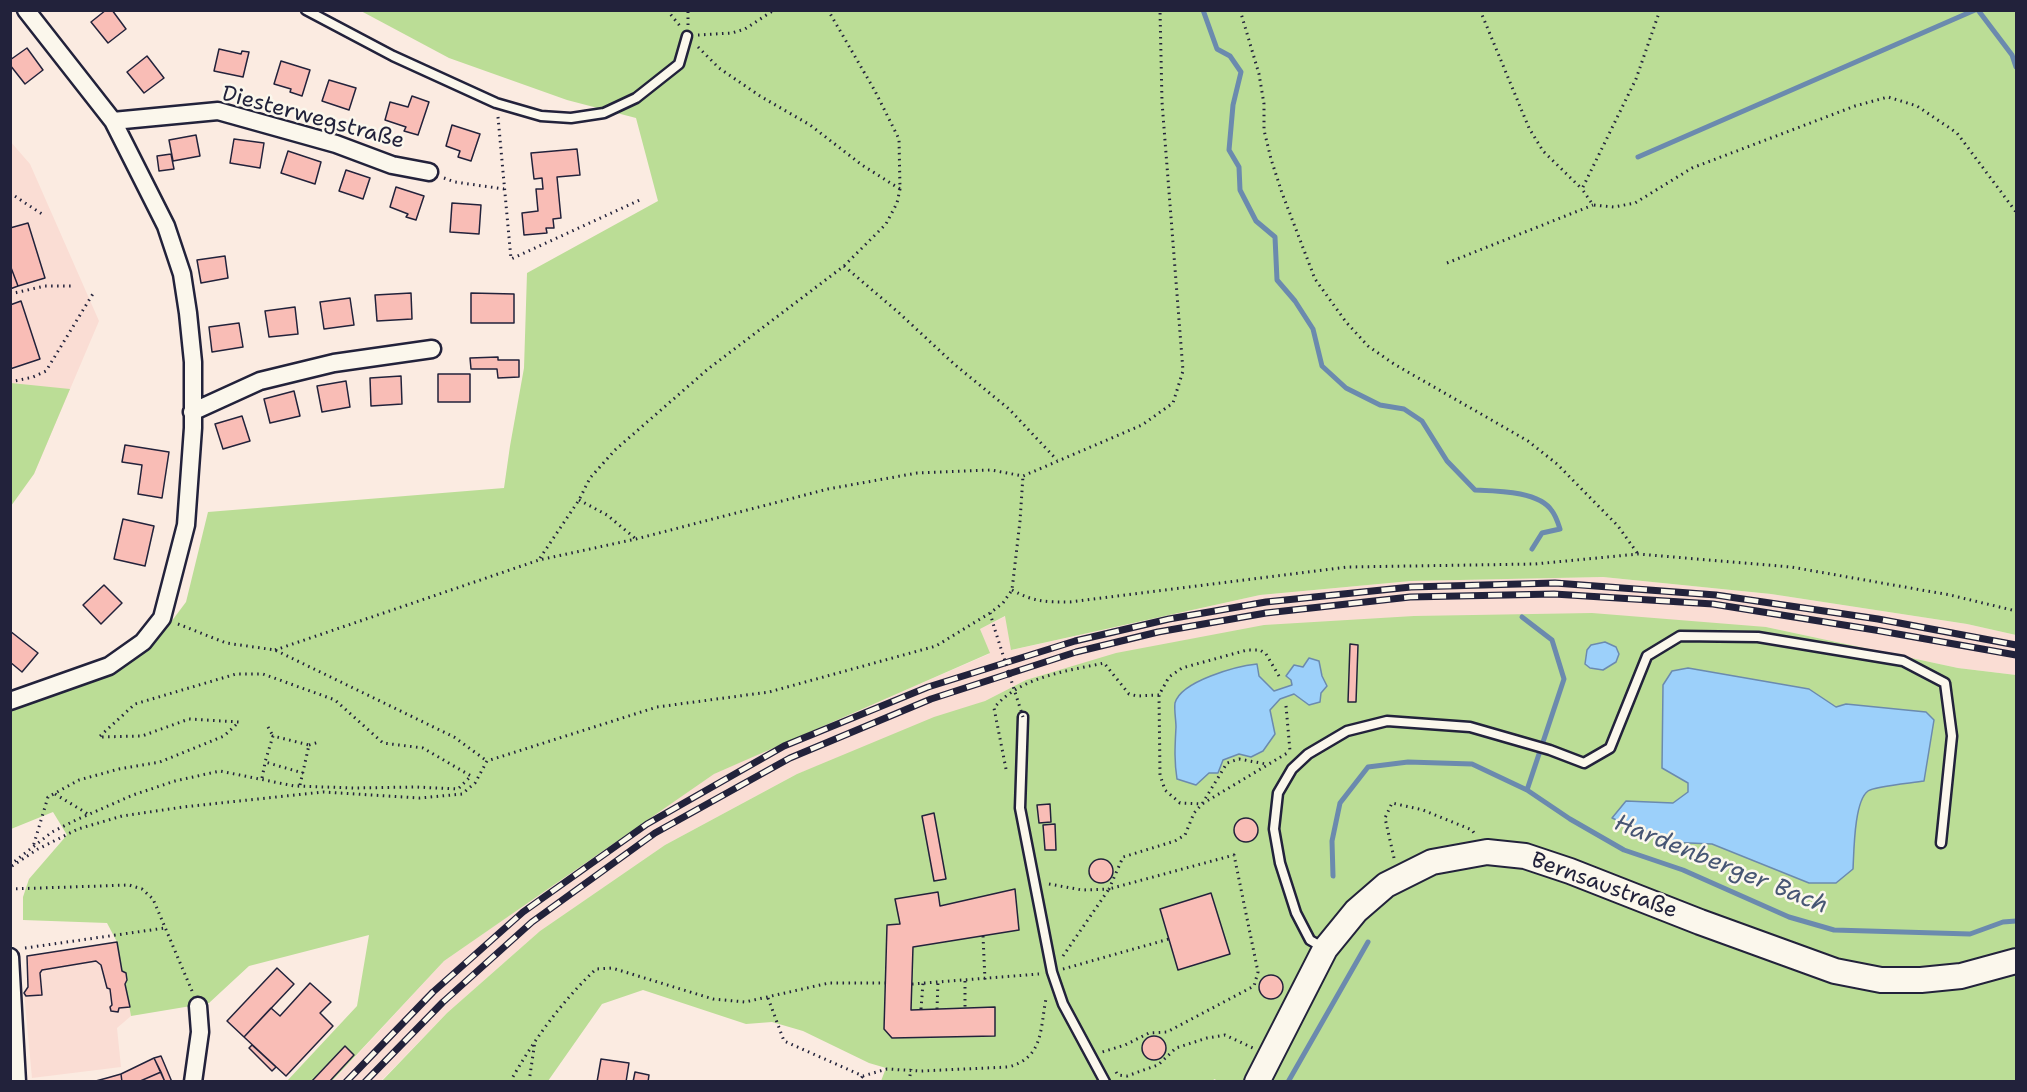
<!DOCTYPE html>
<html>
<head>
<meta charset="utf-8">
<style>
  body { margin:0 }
  #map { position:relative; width:2027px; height:1092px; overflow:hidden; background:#fbebe1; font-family:"Shantell Sans",sans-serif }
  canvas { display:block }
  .frame { position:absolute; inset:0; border:12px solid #22223b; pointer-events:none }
</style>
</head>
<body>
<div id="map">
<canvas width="2027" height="1092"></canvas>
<div class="frame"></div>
</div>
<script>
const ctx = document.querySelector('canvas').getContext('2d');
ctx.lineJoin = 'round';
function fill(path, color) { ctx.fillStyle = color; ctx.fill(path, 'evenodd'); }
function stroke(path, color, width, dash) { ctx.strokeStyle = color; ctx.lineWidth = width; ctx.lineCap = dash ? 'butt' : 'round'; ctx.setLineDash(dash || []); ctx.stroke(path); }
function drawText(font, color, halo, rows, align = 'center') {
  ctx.font = font + ' "Shantell Sans",sans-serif'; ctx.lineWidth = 5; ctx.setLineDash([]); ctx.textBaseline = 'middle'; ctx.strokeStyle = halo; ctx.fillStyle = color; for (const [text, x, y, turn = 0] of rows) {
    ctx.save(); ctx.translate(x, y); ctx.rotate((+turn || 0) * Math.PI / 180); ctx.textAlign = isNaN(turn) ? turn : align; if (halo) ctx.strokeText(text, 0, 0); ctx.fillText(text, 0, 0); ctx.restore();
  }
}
fill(new Path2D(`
  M10,141l20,23 69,157 -65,153 -23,-28z
  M1603,577l168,17 196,30 49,11v40l-58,-7 -192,-41 -740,53 -41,21 -188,73 -132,71 -125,86 -93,82 -66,68 -49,1 112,-121 270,-188 275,-119 -9,-25 26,-13 6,34 248,-55 151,-14z
  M117,942l9,31 1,7 -2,4 6,32 -14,12 4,39 -89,11 -8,-85 4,-6 -1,-31z`), '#faddd4');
fill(new Path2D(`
  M361,11h1655v624l-49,-11 -196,-30 -168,-17 -192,4 -151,14 -249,55 -6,-34 -25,13 10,24 -276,121 -270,187 -112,120h-45l70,-75 12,-71 -120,31 -40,37 -78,13 -6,-32 2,-4 -1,-7 -4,-2 -5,-29 -10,-19 -84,-3v-23l6,-18 38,-44 -14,-23 -42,17v-122l27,-18 121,-51 27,-36 22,-90 296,-24 6,-42 14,-78 3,-95 131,-72 -22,-83 -69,-18 -118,-42z
  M11,383l59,6 -36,85 -23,32z
  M1592,613l174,14 192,41 58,7v406l-799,1 -2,-3 -6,3 -328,-1 5,-13 -17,-5 -66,-32 -31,-9 -26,2 -103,-34 -41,14 -54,77 -167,1 66,-69 93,-82 125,-86 132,-71 137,-57 51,-16 41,-21 90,-27 148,-28 150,-9z`), '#bbdd96');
const water = new Path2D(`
  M1605,642l11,5 3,7 -3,8 -13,8 -13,-2 -5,-4 2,-14 4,-5z
  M1309,658l10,3 3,15 5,10 -6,7 -1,9 -11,3 -15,-11 -14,5 -10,11 5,24 -12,17 -12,6 -12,-3 -16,6 -5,13h-9l-13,12 -19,-6c-3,-19 -2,-33 -1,-52 0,-7 -2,-17 -1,-24 6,-22 62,-37 82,-39l2,12 15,15 18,-6 -1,-5 -5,-4 8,-11 9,2z
  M1688,668l121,21 27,18 10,-3 80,8 8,8 -10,61c-11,2 -49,5 -56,10 -14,10 -14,61 -15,78l-17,14h-27l-97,-39 -45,-2 -55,-24 14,-17 47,2 15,-11v-9l-26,-15 1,-83 9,-14z`);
fill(water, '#9cd0fa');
stroke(water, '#6b8aae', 1.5);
stroke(new Path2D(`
  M1203,10l14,39 13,7 11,16 -8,33 -4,45 10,17 1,23 16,31 19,16 2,43 18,21 18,28 9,37 24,22 34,17 24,4 18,12 25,40 28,29c22,1 64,1 77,21 4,5 6,12 8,18l-18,4 -10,16
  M1978,10l34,45 4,12
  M1638,157l337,-147
  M1522,617l30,23 12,39 -37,111
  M1333,876l-1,-35 8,-38 28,-36 40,-5 64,2 55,26 43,29 54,31 59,20 106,47 45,13 136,4 33,-12 13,-1
  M1288,1082l80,-140`), '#6b8aae', 5);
const building = new Path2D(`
  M106,10h6l14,19 -18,14 -17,-21z
  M27,48l16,22 -18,14 -15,-19v-5z
  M219,49l22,5 1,-3 7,1 -6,25 -29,-6z
  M147,56l17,22 -20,15 -17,-21z
  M281,61l29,9 -8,26 -12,-4 1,-3 -17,-5z
  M329,80l27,8 -7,22 -27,-9z
  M412,96l17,6 -11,33 -14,-4 2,-4 -21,-7 5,-18 18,5z
  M452,125l28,9 -9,27 -13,-4 2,-6 -14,-5z
  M196,135l4,21 -27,5 -4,-21z
  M234,139l30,4 -4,25 -30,-5z
  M577,149l3,26 -23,2 4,41 -8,1 1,9h-8l1,5 -23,2 -2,-22 16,-2 -2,-22h7l-1,-11 -8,1 -3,-26z
  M288,151l33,11 -6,22 -34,-11z
  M171,154l3,15 -15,2 -2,-15z
  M346,170l24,8 -7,21 -24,-8z
  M396,187l28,9 -8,24 -10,-3 2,-3 -18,-7z
  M452,203l29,2 -2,29 -29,-2z
  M28,223l17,55 -27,8 -8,-21v-37z
  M225,256l3,22 -27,5 -4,-23z
  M10,265l8,21 -8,3z
  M411,293l1,26 -35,2 -2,-26z
  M471,293l43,1v29h-43z
  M350,298l4,27 -30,4 -4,-27z
  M21,301l19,58 -30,10v-64z
  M295,307l3,27 -29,3 -4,-26z
  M239,323l4,24 -31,5 -3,-25z
  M498,357v3h21v17l-21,1 -1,-9h-26l-1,-11z
  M438,374h32v28h-32z
  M401,376l1,28 -31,2 -1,-28z
  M346,381l4,26 -28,5 -5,-26z
  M294,391l6,25 -30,7 -6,-24z
  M242,416l8,25 -27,8 -8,-25z
  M125,445l44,7 -7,46 -24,-4 4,-29 -20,-3z
  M123,519l31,7 -9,40 -31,-7z
  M104,585l18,18 -21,21 -18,-19z
  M10,631l28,22 -16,19 -12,-10z
  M1350,644l8,1 -2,57h-8z
  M1050,804l1,18 -12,1 -2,-18z
  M934,813l12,66 -12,2 -12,-65z
  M1234 830a12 12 0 1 1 24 0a12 12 0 1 1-24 0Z
  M1055,824l1,26h-11l-2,-25z
  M1089 871a12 12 0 1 1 24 0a12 12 0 1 1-24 0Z
  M1015,889l4,41 -106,17 -2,63 84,-3v29l-103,2 -8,-9 3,-104 13,-1 -5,-25 43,-7 2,14z
  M1211,893l19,61 -52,16 -18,-61z
  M117,942l5,29 4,2 1,7 -2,4 5,23 -11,1 -1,4 -7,-1 -1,-4 2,-2 -2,-16 -3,-1 -6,-23 -5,-4 -54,9 -2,3 2,22 -16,1 -2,-3 4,-6 -1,-31z
  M277,968l17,16 -50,53 -17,-16z
  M1259 987a12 12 0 1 1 24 0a12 12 0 1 1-24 0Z
  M310,983l21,19 -11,11 13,13 -47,50 -42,-39 27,-29 9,8z
  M1142 1048a12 12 0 1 1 24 0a12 12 0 1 1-24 0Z
  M252,1045l24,22 -4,4 -23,-23z
  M345,1046l9,9 -25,27h-18z
  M161,1056l11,26h-7l-11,-24z
  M154,1058l7,14 -23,10h-16l-1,-8z
  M601,1059l28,4 -3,19h-29z
  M161,1072l4,10h-27z
  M635,1072l14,3 -1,7h-15z
  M121,1074l1,8h-30l15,-4z`);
fill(building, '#f9bdb6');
stroke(building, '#22223b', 1.5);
const lane = new Path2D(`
  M306,10l87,46 103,47 45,13 30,2 33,-5 32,-15 43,-34 8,-28
  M1023,717l-3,91 32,164 11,32 42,78
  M1322,947l-12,-7 -14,-27 -16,-50 -6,-34 4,-36 14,-24 16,-15 39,-23 40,-10 83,6 80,23 34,13 26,-15 37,-92 33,-20 78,1 145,24 42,22 7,53 -11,107`);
const street = new Path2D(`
  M113,121l105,-10 118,33 56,21 37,7
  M192,412l68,-31 74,-18 98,-14
  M10,701l99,-35 34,-24 19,-24 24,-93 7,-97v-66l-5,-49 -6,-39 -16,-48 -53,-105 -87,-111
  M10,957l7,125
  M193,1082l7,-50 -2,-26`);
const secondary = new Path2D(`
  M1257,1082l68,-133 31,-38 30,-26 46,-23 55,-10 38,4 45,15 130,51 135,49 46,9h40l40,-4 55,-15`);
stroke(lane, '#22223b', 13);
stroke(street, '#22223b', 21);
stroke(secondary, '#22223b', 28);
stroke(new Path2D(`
  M667,10l13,16
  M1240,10l19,64 5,30v26l7,29 11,34 33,86 31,43 22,24 26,18 134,77 29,23 61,62 20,28
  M1480,10l49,118 14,23 39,38
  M1660,10l-24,69 -54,110 11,16 21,2 21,-4 57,-35 163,-62 33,-9 29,9 40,27 59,79
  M688,25v-15
  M698,35l34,-2 13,-4 29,-19
  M698,47l21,21 41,28 50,29 52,40 38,24
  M498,117l13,142 131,-60
  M444,178l11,4 49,7
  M10,193l35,23
  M1447,263l146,-58
  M844,266l54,46 56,52 55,45 48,51
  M10,294l35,-8h29
  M10,382l23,-5 13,-6 48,-79
  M579,500l28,15 29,24
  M540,558l39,-58 11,-22 25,-28 93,-81 136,-103 42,-42 11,-21 3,-14 -1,-50 -24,-48 -47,-81
  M1012,590c22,12 33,12 58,12l278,-35 187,-3 103,-10 153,13 159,28 66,16
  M990,613l5,17
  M178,624l48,19 49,7 179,87 33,24
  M275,650l264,-90 97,-21 192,-50 89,-16 74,-3 32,6 119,-51 31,-22 10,-32 -21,-269 -2,-92
  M1279,676l-13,-22 -6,-4h-13l-65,18 -13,9 -10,18 1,80 5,15 15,13 22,1 87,-52
  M1286,706l4,45
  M268,727l5,9
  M309,745l10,-3
  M1006,769l-12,-61c25,-31 73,-37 110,-45l25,31 8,2 22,-1
  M262,778l3,-15
  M300,785l9,-40 -36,-9 -8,26 38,11
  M55,794l33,20
  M1394,858l-9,-40 7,-15 31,7 49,20 2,3
  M10,865l42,-33 24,-12 57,-25 42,-14 45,-10 74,15 60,2 62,-1 42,2 13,-13 -48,-28 -40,-5 -48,-43 -72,-26h-27l-101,30 -36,33 43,-1 47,-17 50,3 -15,14 -64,26 -41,7 -40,11 -31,17 -15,50
  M12,866l26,-17 40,-20 44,-13 61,-9 140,-15 97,6 42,-4 13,-11 12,-22 170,-54 112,-15 167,-46 54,-33 13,-10 9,-13 8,-69 3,-45
  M1049,884l33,6 27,-1 14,-32 52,-16 10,-6 9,-22 8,-9 25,-41 12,-4 27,5
  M10,889l119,-4 13,4 11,10 39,92
  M983,936l2,44
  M25,948l140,-20
  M1063,956l46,-67 125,-34 24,117 -4,14 -87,46 -18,1 -24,12 -23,7
  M1063,969l106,-30
  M965,981v27
  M912,984l127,-10
  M768,998l16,43 79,35 24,-7 34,2 87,-4c36,-9 32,-39 38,-68
  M921,1009l2,-26
  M937,1009l1,-27
  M1116,1072l2,3 9,1 31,-11 18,-17 31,-10 18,-3 28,13
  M510,1082c23,-41 52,-81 86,-113l16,-1 101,31 32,3 84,-19h57
  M529,1082l6,-41
  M857,1082l6,-6
  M909,1082l2,-13`), '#22223b', 3, [1.5, 4.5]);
stroke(lane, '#fbf7ec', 8);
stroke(street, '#fbf7ec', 16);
stroke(secondary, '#fbf7ec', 24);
const rail = new Path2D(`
  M346,1082l87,-90 90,-80 124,-88 137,-78 144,-59 147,-46 94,-22 97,-17 145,-15 144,-4 161,12 162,24 138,26
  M365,1082l78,-80 89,-80 123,-89 135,-75 141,-59 145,-47 82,-20 108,-19 144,-16 144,-3 159,10 162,26 141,25`);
stroke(rail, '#22223b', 7);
stroke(rail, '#fbf7ec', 4.5, [14]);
stroke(new Path2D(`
  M995,630l28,87`), '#22223b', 3, [1.5, 4.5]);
drawText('22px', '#22223b', '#fbf7ec', [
  ["Diesterwegstraße",313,118,15],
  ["Bernsaustraße",1604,886,20]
]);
drawText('italic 24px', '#475674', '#fbf7ec', [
  ["Hardenberger Bach",1721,865,22]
]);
</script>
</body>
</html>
